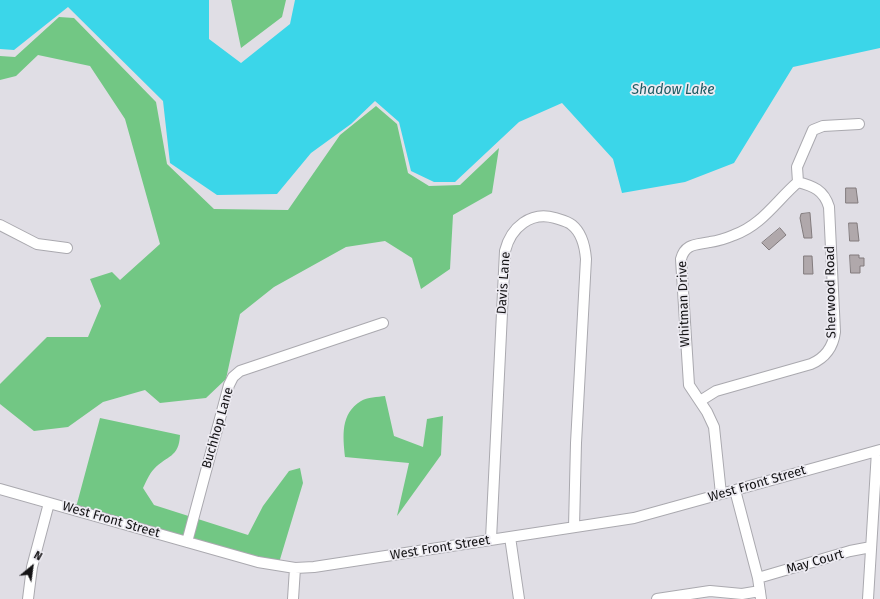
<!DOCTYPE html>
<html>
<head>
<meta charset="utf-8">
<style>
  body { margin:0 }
  #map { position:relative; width:880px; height:599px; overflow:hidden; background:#e0dee5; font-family:"Fira Sans",sans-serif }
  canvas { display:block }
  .north { position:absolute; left:12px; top:547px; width:40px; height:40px; -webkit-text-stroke:3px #edebf2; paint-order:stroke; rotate:29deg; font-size:11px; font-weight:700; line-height:16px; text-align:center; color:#141315 }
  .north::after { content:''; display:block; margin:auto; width:14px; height:18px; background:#141315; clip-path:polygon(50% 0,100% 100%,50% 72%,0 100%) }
</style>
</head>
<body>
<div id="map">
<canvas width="880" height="599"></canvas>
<div class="north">N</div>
</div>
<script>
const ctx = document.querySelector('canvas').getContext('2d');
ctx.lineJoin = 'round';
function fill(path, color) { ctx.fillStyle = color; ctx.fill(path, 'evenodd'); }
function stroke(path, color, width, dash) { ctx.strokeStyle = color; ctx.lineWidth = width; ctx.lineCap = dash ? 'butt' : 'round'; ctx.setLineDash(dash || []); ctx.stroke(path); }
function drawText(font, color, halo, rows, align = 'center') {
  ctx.font = font + ' "Fira Sans",sans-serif'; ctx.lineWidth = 3.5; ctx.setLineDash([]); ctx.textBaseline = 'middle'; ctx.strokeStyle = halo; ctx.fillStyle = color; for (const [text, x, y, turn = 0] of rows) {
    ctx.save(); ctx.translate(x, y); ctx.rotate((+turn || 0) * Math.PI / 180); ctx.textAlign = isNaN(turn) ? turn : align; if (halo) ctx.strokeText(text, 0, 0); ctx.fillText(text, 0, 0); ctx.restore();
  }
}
fill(new Path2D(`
  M231,0h55l-4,17 -41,31z
  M59,17l15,1 82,84 11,62 47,45 74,1 52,-75 36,-29 21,18 11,49 21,13 31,-1 39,-37 -7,45 -39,22 -3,54 -29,20 -9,-31 -27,-17 -39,6 -72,40 -34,27 -14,65 -20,19 -46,5 -15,-13 -42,12 -35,25 -34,4 -34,-27v-20l47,-47h41l13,-31 -11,-27 22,-7 8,8 40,-36 -35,-125 -35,-53 -52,-11 -22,21 -16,4v-24l15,1z
  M385,396l9,40 29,11 4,-28 16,-3 -2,39 -44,61 12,-53 -64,-6c-2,-21 -5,-43 16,-56 6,-4 17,-4 24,-5z
  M100,418l80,17c-1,23 -13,20 -26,34 -5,5 -8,13 -11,19l11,17 94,30 15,-29 26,-35 11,-3 3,15 -25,83 -203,-55z`), '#72c784');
fill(new Path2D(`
  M0,0h209v39l32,24 49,-39 5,-24h585v48l-87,19 -59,96 -49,19 -63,11 -9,-34 -51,-56 -43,19 -64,60h-21l-23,-11 -12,-49 -24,-21 -24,23 -40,29 -34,41 -60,1 -47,-32 -7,-62 -95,-94 -54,43 -14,-1z`), '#3bd6e9');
const building = new Path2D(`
  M846,188h10l2,15h-12z
  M810,213l2,25h-8l-4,-20 1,-4z
  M849,223h8l2,18h-9z
  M780,228l6,7 -17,15 -7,-7z
  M850,255h9v3h5v8h-4v7h-9z
  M804,256h8l1,18h-9z`);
fill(building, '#b0a8ab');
stroke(building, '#827b7d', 1);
const minor = new Path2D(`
  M798,182l-1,-15 16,-37 10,-4 36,-2
  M0,225l37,19 30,4
  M700,401l16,-10 95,-27c14,-6 22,-16 24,-32l-6,-125c-5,-17 -16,-21 -31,-25
  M0,489l258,73 37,6 19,-1 320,-49 246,-68
  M735,490l23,88 3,21
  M721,494l-7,-67 -7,-15 -18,-27 -8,-126c4,-16 16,-14 29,-17 8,-1 17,-4 24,-7 28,-10 42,-34 64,-53
  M510,537l9,62
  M491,539l14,-288c6,-24 26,-40 50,-33 6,2 12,3 17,7 10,8 13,22 14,34l-10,184 -2,84
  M187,542l42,-157 4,-8 7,-6 143,-48
  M758,578l92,-27 21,-4
  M28,599l4,-32 17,-64
  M293,599l2,-31
  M657,599l53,-8 32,3 18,-3
  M868,599l9,-148`);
stroke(minor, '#aaa9af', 12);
stroke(minor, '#fff', 10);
drawText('13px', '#141315', '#edebf2', [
  ["Davis Lane",504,283,-86],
  ["Sherwood Road",831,292,-91],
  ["Whitman Drive",684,304,-92],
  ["Buchhop Lane",218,428,-74],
  ["West Front Street",757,484,-16],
  ["West Front Street",111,520,16],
  ["West Front Street",440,548,-9],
  ["May Court",815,562,-16]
]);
drawText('italic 14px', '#1c5a62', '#edebf2', [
  ["Shadow Lake",673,90]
]);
</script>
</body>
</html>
